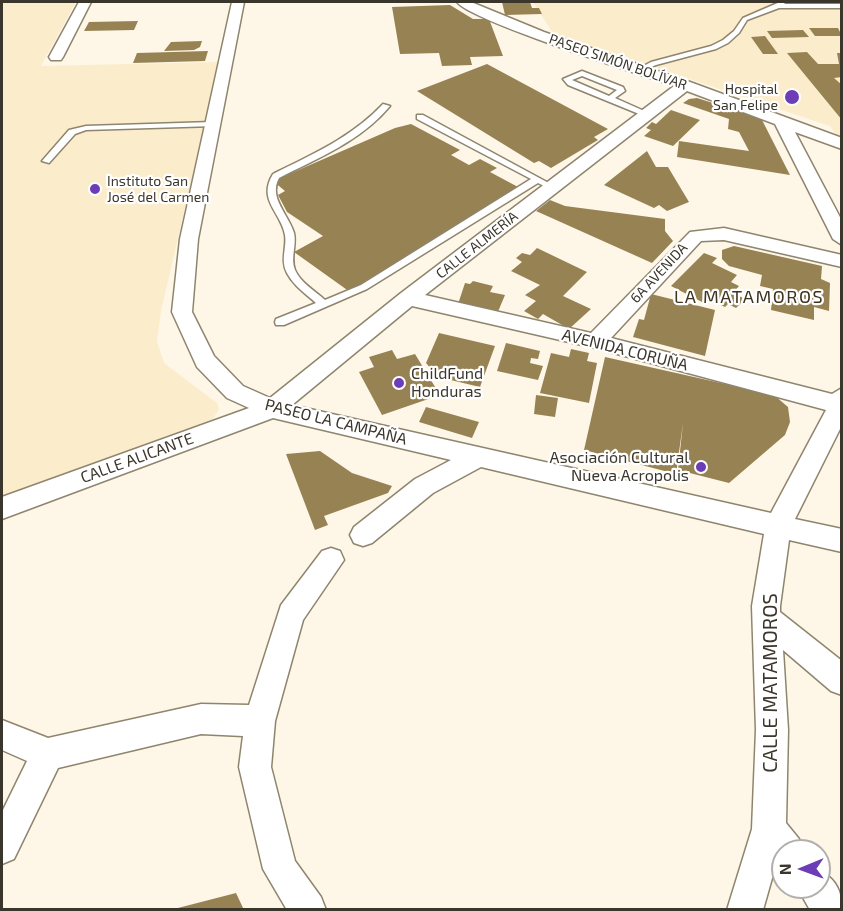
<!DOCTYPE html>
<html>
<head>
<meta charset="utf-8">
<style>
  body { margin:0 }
  #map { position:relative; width:843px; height:911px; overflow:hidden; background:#fef7e7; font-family:"Exo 2",sans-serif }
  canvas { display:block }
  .frame { position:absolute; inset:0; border:3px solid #3b362c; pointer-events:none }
  .north { position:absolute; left:771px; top:839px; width:60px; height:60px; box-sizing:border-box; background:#fff; border:2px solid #b1afab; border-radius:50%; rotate:269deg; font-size:16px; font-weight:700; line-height:24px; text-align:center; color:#3b362c }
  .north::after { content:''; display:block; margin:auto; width:21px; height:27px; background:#6c3db5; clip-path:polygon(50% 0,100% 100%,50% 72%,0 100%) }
</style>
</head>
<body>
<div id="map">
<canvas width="843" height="911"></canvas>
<div class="frame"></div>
<div class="north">N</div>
</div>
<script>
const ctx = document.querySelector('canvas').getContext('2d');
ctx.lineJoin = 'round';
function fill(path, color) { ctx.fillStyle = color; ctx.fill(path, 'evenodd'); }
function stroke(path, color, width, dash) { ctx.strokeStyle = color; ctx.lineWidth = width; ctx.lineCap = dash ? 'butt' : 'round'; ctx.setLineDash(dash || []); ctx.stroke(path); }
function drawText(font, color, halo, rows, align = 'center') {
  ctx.font = font + ' "Exo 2",sans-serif'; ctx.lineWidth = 4.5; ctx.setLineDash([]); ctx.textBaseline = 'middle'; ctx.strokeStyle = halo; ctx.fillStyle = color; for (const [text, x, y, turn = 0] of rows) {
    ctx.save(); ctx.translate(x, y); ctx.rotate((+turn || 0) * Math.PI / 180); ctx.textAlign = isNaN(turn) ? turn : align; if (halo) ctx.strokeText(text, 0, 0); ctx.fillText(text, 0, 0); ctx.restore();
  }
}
fill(new Path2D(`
  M2,2h74l-35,64 178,-4 -58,249 -4,31 7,21 53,40 2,6 -6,10 -211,77z
  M533,2h308v135l-3,1 -8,-12 -176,-59 -61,-15 -39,-17z`), '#fbeccb');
fill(new Path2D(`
  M502,2h28l2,6h7l3,6 -37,1z
  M450,5l23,14h16l14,37 -33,1 2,8 -30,1 -3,-13 -39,1 -8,-47z
  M138,21l-4,9 -50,1 5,-9z
  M809,28h29l4,8h-27z
  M803,30l6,7 -37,1 -5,-7z
  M765,36l13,18h-15l-12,-17z
  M202,41l-2,6 -6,3 -30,1 7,-9z
  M208,51l-3,10 -72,2 4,-10z
  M807,52l11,12h21l-2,-11h5v24l-8,1 8,7v35l-55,-67z
  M487,64l121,65 -14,8 4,3 -47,28 -12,-7 -5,2 -117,-72z
  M697,98l64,20 29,57 -113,-18 2,-16 70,10 -10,-19 -11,-3 1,-10 -46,-16 6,-4z
  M671,110l29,10 -27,26 -29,-10 7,-6 -5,-2 6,-6 4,2z
  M411,124l49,26 -9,5 18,10 11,-6 17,9 -7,4 28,15 -168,105 -56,-40 29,-16 -36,-24 -9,-17 7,-4 -12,-10 122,-53z
  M647,151l9,16h12l21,35 -22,9 -8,-6 -5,3 -50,-23z
  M550,200l15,6 100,13v12l8,10 -21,22 -116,-52z
  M734,246l88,20 -1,13 9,4 -1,28 -15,-4v13l-43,-10 2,-21 -13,-3 2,-11 -33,-9 -7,-7v-9z
  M537,248l50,24 -24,24 28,13 -22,20 -26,-15 -5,5 -14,-8 12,-10 -11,-6 15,-10 -29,-14 11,-9 -6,-4 6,-5 8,2z
  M704,253l13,5 -5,5 25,12 -6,7 8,4 -6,7 12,6 -9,9 -8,-4 -3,3 -17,-8 -4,4 -33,-17z
  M473,281l20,5 -3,6 15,3 -8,19 -39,-10 7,-21 5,1z
  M651,294l64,16 -10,46 -72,-19 6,-18 5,1z
  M439,333l56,13 -15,41 -42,-10 -12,-14z
  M506,343l34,8 -2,8 -7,-1 -1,5 13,3 -5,14 -41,-9z
  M571,349l18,4 -2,8 10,2 -8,40 -49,-10 11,-40 18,4z
  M392,350l5,9 18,-5 25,41 -58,20 -23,-43 15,-5 -5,-10z
  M605,357l169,38 14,12 2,15 -5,13 -56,48 -51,-13 5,-47 -7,51 -92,-24z
  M536,395l22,3 -3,19 -21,-3z
  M426,407l53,15 -7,16 -53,-16z
  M320,451l32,22 40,13 -4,7 -64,23 4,9 -13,5 -29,-76z
  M236,893l8,17h-70v-1z`), '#978254');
const lane = new Path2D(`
  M780,2h6l-2,2h58v4h-63l-32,12 -8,13 -11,10 -12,6 -60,16 -15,6 -5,-1 15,-8 60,-16 12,-6 11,-9 9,-13z
  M582,71l41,16 2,4 -10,7 36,16 -7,2 -76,-31 -5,-6zM582,76l35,14 -8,6 -37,-16z
  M383,104l7,2c-29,35 -72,52 -111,72 -11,20 10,37 15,55 3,12 -4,25 1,37 5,12 20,21 30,30l36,-15 170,-106 -114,-60v-4h6l133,72 -4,3 -14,-7 -171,106 -83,36h-8l-1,-3 1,-3 40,-16c-10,-9 -23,-18 -29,-30 -7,-13 0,-25 -2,-38 -4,-23 -28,-35 -12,-61 40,-20 79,-37 110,-70z
  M212,122l4,2 -1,2 -129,4 -11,4 -26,29 -7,-2 27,-31 17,-4z`);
const street = new Path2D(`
  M79,2h12l-28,55 -2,3h-10l-2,-3z
  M232,2h12l-46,237 -6,73 22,44 29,30 27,12 131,-105 273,-207c-32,-11 -205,-66 -217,-84h14l73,30 146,50 152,56v11l-47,-17 47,89v24l-9,-6 -58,-115 -88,-33 -262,204 166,38 99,-101 34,-4 118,27v12l-118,-27 -23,1 -90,97 221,56 10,-6v37l-47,94 47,10v23l-53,-12 -9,66v6l62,49v34l-11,-4 -48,-41 5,80 -2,93 13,16 5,12h-21v15l-7,-2 -13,46h-36l25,-81 4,-99 -4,-124 12,-72 -283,-67 -48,26 -61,50 -9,3 -9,-3 -4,-8 4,-8 61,-48 36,-19 -178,-42 -271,101v-22l247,-89 -22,-10 -30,-31 -25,-55 8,-73zM412,306l183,42 231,62 -55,103 -479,-108z
  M331,548l9,3 4,9 -41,60 -28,101 -4,46 24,94 26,36 5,13h-39l-24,-41 -24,-102 4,-31 -42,-2 -143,34 -44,91 -12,5v-52l25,-51 -25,-11v-30l46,18 153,-34 48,1 32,-100 41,-54z
  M819,871c17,7 23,21 23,39h-32l-13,-23h22z`);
stroke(lane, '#8f856e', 3);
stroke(street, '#8f856e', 3);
fill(lane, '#fff');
fill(street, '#fff');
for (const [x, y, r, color] of [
  [792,97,8,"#6c3db5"],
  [95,189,6,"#6c3db5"],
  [399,383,6,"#6c3db5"],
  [701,467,6,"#6c3db5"]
]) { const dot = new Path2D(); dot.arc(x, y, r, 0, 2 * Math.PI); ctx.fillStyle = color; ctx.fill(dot); stroke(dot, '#fff', 2); }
drawText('14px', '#3b362c', '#fff', [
  ["PASEO SIMÓN BOLÍVAR",618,62,19],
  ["CALLE ALMERÍA",477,245,-38],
  ["6A AVENIDA",659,273,-47]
]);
drawText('14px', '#3b362c', '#fff', [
  ["Hospital",778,89],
  ["San Felipe",778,105],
  ["Instituto San",107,181,"left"],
  ["José del Carmen",107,197,"left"]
], 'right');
drawText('16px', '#3b362c', '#fff', [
  ["AVENIDA CORUÑA",625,350,14],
  ["PASEO LA CAMPAÑA",336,422,14],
  ["CALLE ALICANTE",137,458,-20]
]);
drawText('16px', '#3b362c', '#fff', [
  ["ChildFund",411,374],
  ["Honduras",411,392],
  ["Asociación Cultural",689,458,"right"],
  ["Nueva Acropolis",689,476,"right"]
], 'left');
ctx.letterSpacing = '1.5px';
drawText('18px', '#3e3520', '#fff', [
  ["LA MATAMOROS",749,297]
]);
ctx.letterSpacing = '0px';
drawText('20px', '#3b362c', '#fff', [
  ["CALLE MATAMOROS",770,683,-90]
]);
</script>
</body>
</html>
